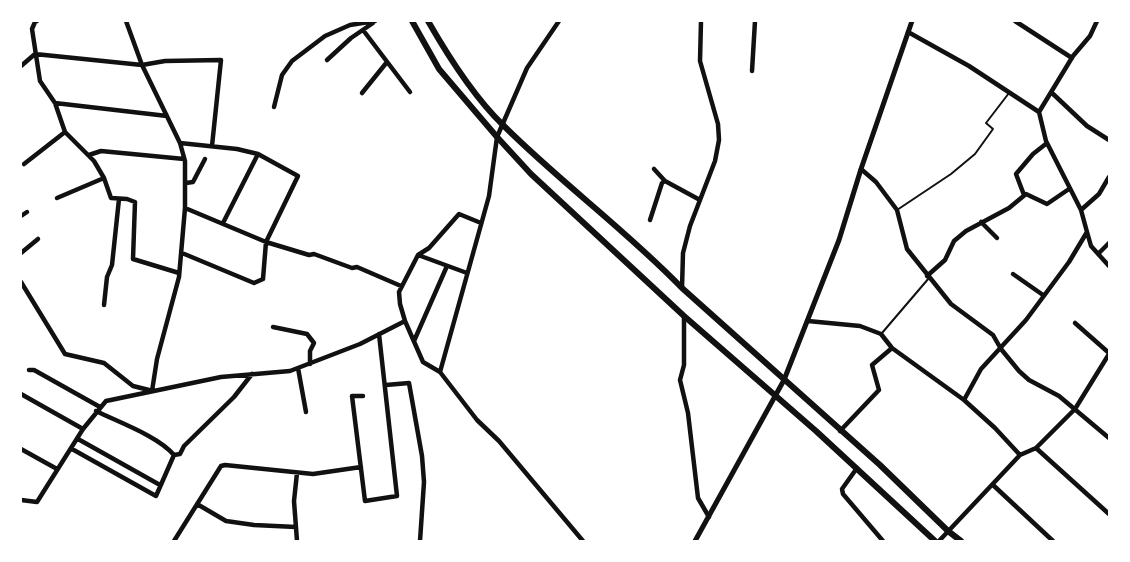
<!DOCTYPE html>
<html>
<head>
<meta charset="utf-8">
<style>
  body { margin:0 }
  #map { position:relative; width:1130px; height:562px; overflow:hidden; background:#fff; font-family:"IBM Plex Sans",sans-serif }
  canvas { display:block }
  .frame { position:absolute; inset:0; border:22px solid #fff; pointer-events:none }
</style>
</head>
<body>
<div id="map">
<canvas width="1130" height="562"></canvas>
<div class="frame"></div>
</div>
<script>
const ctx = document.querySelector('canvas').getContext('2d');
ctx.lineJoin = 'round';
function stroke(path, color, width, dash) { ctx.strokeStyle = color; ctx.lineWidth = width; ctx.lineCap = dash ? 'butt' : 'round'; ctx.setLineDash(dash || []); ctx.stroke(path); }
stroke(new Path2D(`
  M897,210l54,-36 24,-20 18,-25 -7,-6 23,-30
  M882,333l47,-55`), '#111', 2);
stroke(new Path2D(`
  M37,21l-2,1 -3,7 8,52 15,22 10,29 29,29 10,17 7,20 16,1 8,3 -2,57 46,14
  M126,21l16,44 38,78 5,18v47l-6,69 -22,82 -5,32
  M1015,21l57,37
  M363,30l47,62
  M908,32l61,34 70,46 7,29 35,69 6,22 -18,30 -43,58 -45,49 -17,31
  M327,60l24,-22 22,-15
  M21,66l14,-12 107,11 23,-4 56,-1 -9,86
  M752,71l3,-50
  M1051,92l36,34 22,14
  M362,93l25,-31
  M55,103l112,13
  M274,107l8,-32 10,-14 33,-25 25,-11 25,-4
  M1039,112l34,-56 17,-20 7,-15
  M180,143l57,6 21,5 40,22 -32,66 -3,37 -9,4 -72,-30
  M89,155l12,-4 83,8
  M24,164l41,-32
  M654,169l11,12 35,19
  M861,169l15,13 21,28 10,39 44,55 42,31 8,14 18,22 10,9 30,16 50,42
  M186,183l7,-1 12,-23
  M1024,195l-8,-21 17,-20 14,-11
  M57,198l47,-20
  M185,208l81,34 43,13 5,-1 38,14 5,-1 44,19
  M1081,210l18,-16 10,-17
  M21,216l6,-4
  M650,220l12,-37 3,-2
  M981,222l16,16
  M223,223l35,-69
  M481,223l-22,-9 -30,34 -11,7 -19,37 1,12 5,17 18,41 17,10 37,48 22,21 84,100
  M1087,232l4,14 18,20
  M21,253l17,-14
  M1098,254l11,-11
  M418,255l49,18
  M1013,274l30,21
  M927,276l18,-16 9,-19 12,-10 43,-23 17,-14 21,10 22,-15
  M21,282l44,72 39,9 29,23 16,4
  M682,288l1,-35 7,-27 25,-65 4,-21 -1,-16 -18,-63 1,-40
  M104,305l3,-28 5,-12 7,-66
  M684,316v49l-4,15 8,33 10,85 11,19
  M808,321l52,5 21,8 11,14 72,52 31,28 25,27
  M1075,323l34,30
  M273,327l34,7 7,9 -4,8v13
  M414,341l33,-75
  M298,368l8,44
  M29,370h5l66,37
  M440,372l49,-176 8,-59 30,-69 32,-47
  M386,385l23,-2 13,73 2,26 -4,59
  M21,394l62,35
  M363,396h-11l13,105 32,-5 -18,-162
  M96,411c22,11 62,25 78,44
  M840,431l39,-41 -7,-25 20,-17
  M78,439l82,46
  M1036,448l73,66
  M21,449l36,20
  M72,449l84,47 18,-41 6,-1 4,-8 50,-49 18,-23
  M857,468l-15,21 1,5 40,47
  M993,485l60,56
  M21,500l16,2 46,-73 23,-28 115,-24 69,-6 70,-27 45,-23
  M197,504l29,17 28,4 42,2
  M174,541l47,-75 4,-1 88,9 48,-7
  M297,541l-3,-40 3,-28
  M939,541l81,-86 16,-7 39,-39 34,-55`), '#111', 4.5);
stroke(new Path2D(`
  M695,541l89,-161 55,-140 22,-71 51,-148`), '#111', 5);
stroke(new Path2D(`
  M412,21l27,48 58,68 34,37 153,142 132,115 119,110
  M428,21c20,35 46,76 75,104 57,57 123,105 179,163l198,177 68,66 13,10`), '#111', 6);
</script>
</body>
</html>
